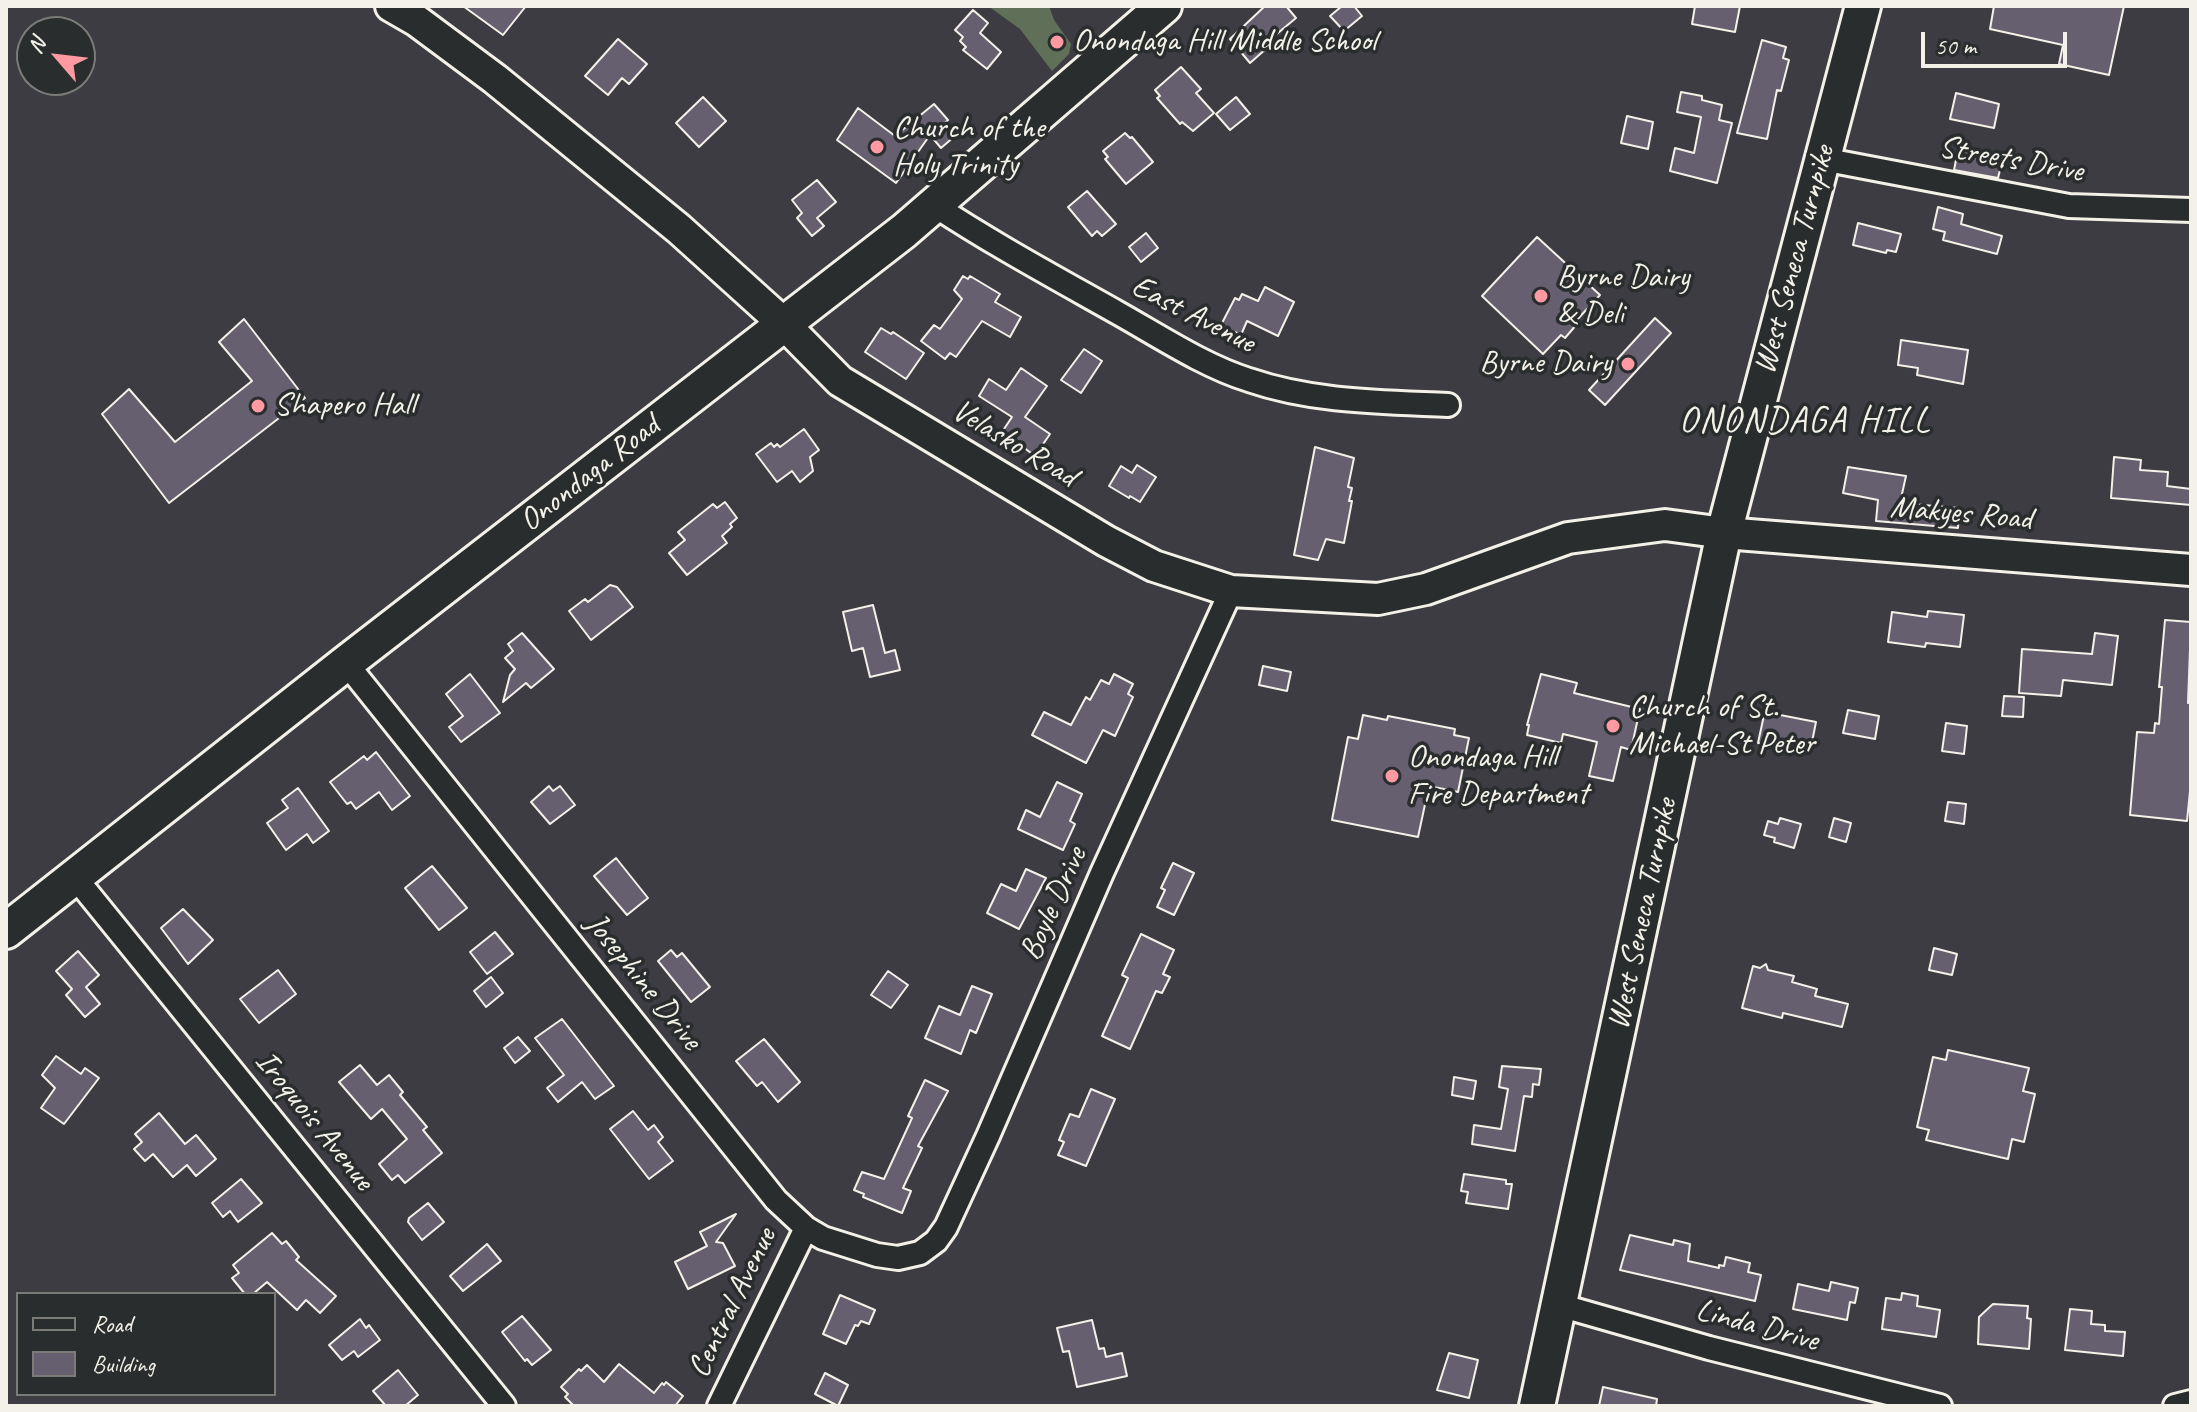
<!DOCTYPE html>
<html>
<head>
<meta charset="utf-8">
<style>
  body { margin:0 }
  #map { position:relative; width:2197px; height:1412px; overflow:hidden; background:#3c3c42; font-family:Caveat,sans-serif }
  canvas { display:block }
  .frame { position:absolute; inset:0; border:8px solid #f4f1e8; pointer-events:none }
  .legend { position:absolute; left:16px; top:1292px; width:260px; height:104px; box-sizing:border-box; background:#2a2d2e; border:2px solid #7b7b78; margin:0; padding:10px 14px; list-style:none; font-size:24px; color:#f4f1e8 }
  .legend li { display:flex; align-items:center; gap:16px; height:40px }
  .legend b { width:40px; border:2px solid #7b7b78 }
  .north { position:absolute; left:16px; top:16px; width:80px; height:80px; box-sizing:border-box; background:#2a2d2e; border:2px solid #7b7b78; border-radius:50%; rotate:298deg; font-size:22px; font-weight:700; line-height:32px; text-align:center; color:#f4f1e8 }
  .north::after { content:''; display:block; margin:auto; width:28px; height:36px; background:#ff9aa2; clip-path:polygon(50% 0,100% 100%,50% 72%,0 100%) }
  .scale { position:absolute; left:1921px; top:32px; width:146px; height:36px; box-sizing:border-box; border:4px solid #f4f1e8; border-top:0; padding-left:10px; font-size:24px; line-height:28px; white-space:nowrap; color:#f4f1e8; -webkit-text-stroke:6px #2a2d2e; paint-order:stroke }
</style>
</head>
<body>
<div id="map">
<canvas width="2197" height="1412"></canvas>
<div class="frame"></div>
<ul class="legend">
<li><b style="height:10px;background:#2a2d2e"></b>Road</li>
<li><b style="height:22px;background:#665f70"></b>Building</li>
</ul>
<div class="north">N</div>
<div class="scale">50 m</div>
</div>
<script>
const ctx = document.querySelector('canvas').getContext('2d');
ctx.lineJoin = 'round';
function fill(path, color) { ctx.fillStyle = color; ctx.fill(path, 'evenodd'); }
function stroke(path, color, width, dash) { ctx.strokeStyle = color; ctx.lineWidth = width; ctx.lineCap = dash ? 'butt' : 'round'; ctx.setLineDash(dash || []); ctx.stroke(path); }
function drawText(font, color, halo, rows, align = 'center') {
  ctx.font = font + ' Caveat,sans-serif'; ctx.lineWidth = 7; ctx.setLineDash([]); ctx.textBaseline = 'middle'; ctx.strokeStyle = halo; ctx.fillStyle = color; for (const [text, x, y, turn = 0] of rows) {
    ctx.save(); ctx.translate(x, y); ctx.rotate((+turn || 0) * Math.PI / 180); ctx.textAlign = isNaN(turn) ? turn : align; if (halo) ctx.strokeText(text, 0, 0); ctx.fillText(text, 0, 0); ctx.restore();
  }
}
fill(new Path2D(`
  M988,6h61l5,14 17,24 -2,10 -17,17 -32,-42z`), '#607058');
const building = new Path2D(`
  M463,6h63l-23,29z
  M1265,6h21l10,12 -24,20 3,3 -25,22 -20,-24z
  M1342,6h12l8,10 -18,15 -14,-15z
  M1695,6h45l-5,26 -43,-8z
  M1994,6h130l-15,69 -50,-11 4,-19 -73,-16z
  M973,10l15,13 -8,10 21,19 -14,17 -24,-19 3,-3 -6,-6 3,-4 -8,-7z
  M618,39l29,25 -18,20 -7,-6 -14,17 -23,-19z
  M1762,40l24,7 -3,11 6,2 -8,31 -4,-1 -10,49 -30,-6z
  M1181,67l20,22 -5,4 18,20 -21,18 -11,-9 -2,2 -23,-26 3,-2 -5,-6z
  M1681,92l21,4v4l20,5 -3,15 13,3 -15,60 -47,-12 5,-23 19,5 7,-36 -24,-5z
  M1956,93l43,11 -5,24 -44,-9z
  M703,97l23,24 -27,26 -23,-24z
  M1236,97l14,17 -20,16 -14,-16z
  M934,104l14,16 -3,3 10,13 -14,12 -11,-13 -34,48 -59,-43 21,-32 37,28z
  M1627,116l26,6 -5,27 -27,-6z
  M1125,133l5,5 2,-1 21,25 -27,22 -21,-25 3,-2 -5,-6z
  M1958,150l28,7v-3l17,4 -5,20 -44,-8z
  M817,180l19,22 -19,16 7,8 -12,10 -15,-18 5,-5 -10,-13z
  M1087,191l29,33 -14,12 -5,-5 -5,5 -24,-29z
  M1938,207l25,7 -2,10 41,12 -5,18 -54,-14 2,-8 -12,-3z
  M1858,223l43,11 -5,18 -9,-2 -1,3 -33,-8z
  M1146,233l12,15 -17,14 -12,-15z
  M1537,237l63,58 -25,27 2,2 -12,14 -4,-3 -18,19 -61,-58z
  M963,276l5,3 2,-3 30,18 -5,8 26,15 -11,20 -28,-16 -26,36 -6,-4 -5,6 -24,-18 13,-16 6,4 22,-30 -8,-9z
  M1265,287l29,15 -16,34 -31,-15 -6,14 -20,-10 14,-27 4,2 3,-6 16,7z
  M1655,318l16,15 -66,72 -16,-15z
  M244,319l61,79 -136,105 -67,-89 27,-25 46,53 77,-61 -33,-39z
  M881,328l10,6 2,-2 31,21 -18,26 -41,-27z
  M1901,340l67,10 -5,34 -46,-9 1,-7 -20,-3z
  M1084,349l18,12 -21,32 -20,-13z
  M1021,368l26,18 -22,31 25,17 -15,22 -12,-9 -4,6 -18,-13 4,-6 -3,-2 10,-15 -33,-21 10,-17 17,11z
  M804,429l15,21 -9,7 3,14 -13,11 -8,-11 -15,11 -21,-28 15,-11 3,4 3,-3 3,3z
  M1315,447l39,11 -6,29 4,1 -3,13h3l-8,42 -18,-4 -8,21 -24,-5z
  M2114,457l27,3 -1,10 28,2 -1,14 24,3v16l-80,-7z
  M1137,465l19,12 -16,25 -10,-6 -1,2 -20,-12 12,-20 11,7z
  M1848,467l58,9 -6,27 59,5 -1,20 -82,-7 2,-21 -35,-7z
  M725,502l12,16 -7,6 2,3 -10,9 5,7 -40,32 -18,-22 16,-13 -7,-8 35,-28 4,4z
  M610,585l7,2 16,20 -42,33 -22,-29 16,-12 3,3z
  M873,605l12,48 10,-3 5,20 -30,7 -7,-29 -11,3 -9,-39z
  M1928,611l36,4 -4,32 -34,-4 -1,4 -37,-5 4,-30 35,5z
  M2165,620l26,2 -3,81h3v78l-4,40 -57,-6 7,-83 17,1 1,-10 4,1 3,-37h-3z
  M522,633l32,36 -23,19 -5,-5 -23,19 7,-27 5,-6 -10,-11 8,-7 -5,-7z
  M2095,633l23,3 -6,49 -49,-5 -2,16 -42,-3 3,-44 70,5z
  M1263,666l28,6 -4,19 -28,-6z
  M470,674l30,39 -39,29 -12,-15 14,-11 -17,-22z
  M1114,674l19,10 -5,10 5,3 -18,39 -12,-6 -17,33 -54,-28 12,-23 27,13 15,-28 4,3 11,-20 8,4z
  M1541,674l36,9 -3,10 66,16 -9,41 -10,-3 -8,34 -24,-5 8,-34 -34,-8 -2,9 -34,-8 2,-10h-2z
  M2004,696l20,1 -1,20 -21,-1z
  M1848,710l31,6 -4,23 -32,-6z
  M1770,713l46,9 -6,30 -52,-9 6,-28 6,1z
  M1363,715l24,5 1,-4 67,13 -1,6 15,3 -11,54 -29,-6 -11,51 -86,-17 16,-83 10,2z
  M1946,723l21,3 -3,28 -22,-3z
  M376,752l34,44 -18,14 -13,-18 -23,17 -5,-7 -4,2 -17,-22 34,-26 3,4z
  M1057,782l25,12 -12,27 5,3 -12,26 -45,-21 8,-19 14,7z
  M549,786l4,5 7,-5 15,19 -25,19 -19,-22z
  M298,788l31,43 -16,12 -6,-9 -21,16 -19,-27 21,-15 -6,-8z
  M1948,802l18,2 -2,20 -19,-3z
  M1780,818l21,6 -7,24 -20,-6 1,-4 -11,-3 4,-14 10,3z
  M1834,818l17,5 -5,19 -17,-5z
  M616,858l32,40 -21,17 -33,-39z
  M1173,863l21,10 -20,42 -17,-8 8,-17 -4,-2z
  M432,866l35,42 -28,22 -34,-42z
  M1026,869l20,9 -27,51 -32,-16 14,-29 15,7z
  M183,909l30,31 -25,24 -27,-36z
  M495,932l18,22 -26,20 -17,-22z
  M1141,934l33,16 -11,24 7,3 -8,16 -6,-2 -26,58 -28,-13 26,-58 -6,-3z
  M1934,948l23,6 -5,21 -23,-5z
  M671,950l6,7 5,-4 28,34 -19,15 -33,-41z
  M78,951l21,24 -13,12 14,17 -15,13 -19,-22 6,-6 -16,-18z
  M1766,964l2,6 26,6 -2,6 25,7 -2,7 33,8 -6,23 -59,-14 -1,5 -40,-10 11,-42 7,2z
  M278,970l18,24 -37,29 -19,-24z
  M888,971l20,14 -17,23 -20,-13z
  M491,977l12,16 -17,14 -12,-16z
  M972,986l20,8 -16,39 -6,-3 -9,24 -36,-16 14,-32 21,9z
  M562,1019l52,67 -19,13 -13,-17 -24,20 -11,-14 17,-13 -29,-37z
  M518,1037l12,14 -15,12 -11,-15z
  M764,1039l36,43 -22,20 -16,-20 -5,4 -21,-25z
  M1948,1050l81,18 -6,23 12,3 -11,48 -12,-3 -4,20 -82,-19 3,-10 -12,-3 16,-70 13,3z
  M56,1056l25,18 4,-6 14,10 -35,46 -23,-16 14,-20 -13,-13z
  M360,1065l17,20 12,-10 14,17 -3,3 27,32 -4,3 19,23 -37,30 -7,-8 -6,5 -13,-16 28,-25 -25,-30 -11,10 -32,-37z
  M1502,1066l39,3 -2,16 -6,-1 -1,13 -8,-1 -9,55 -43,-7 2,-19 27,4 7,-40 -9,-2z
  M1454,1077l22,4 -3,18 -21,-4z
  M925,1080l23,11 -30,55 4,2 -19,40 8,3 -9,22 -39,-16 1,-3 -10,-4 8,-18 22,7 28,-61 -4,-2z
  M1091,1089l24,10 -29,67 -28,-11 6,-13 -5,-2 11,-26 9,3z
  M633,1111l15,19 6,-5 9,12 -5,5 15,19 -24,18 -39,-50z
  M159,1113l26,31 11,-9 20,24 -20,17 -9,-11 -14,12 -20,-23 -8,7 -11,-12 8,-7 -7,-8z
  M1464,1174l42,6v4h6l-4,25 -42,-6 2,-11 -7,-1z
  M241,1179l21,24 -24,19 -8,-11 -7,6 -11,-14z
  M428,1203l16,19 -22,18 -14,-18 1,-4z
  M736,1214l-20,28 7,1 12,23 -47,23 -13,-27 32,-16 -7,-14z
  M272,1233l10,11 4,-3 13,16 -3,3 40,36 -16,17 -14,-13 -9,10 -30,-28 -14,12h-8l-13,-16 7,-5 -6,-8z
  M1630,1235l43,10 1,-5 16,4 -2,17 31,7v-3l5,1 2,-9 24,6 -2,9 13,3 -6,26 -135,-31z
  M487,1244l14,17 -38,30 -13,-15z
  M1831,1282l27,6 -3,15 -5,-1 -3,18 -54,-11 5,-25 31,7z
  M1902,1293l16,3 -1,10 23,4 -4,27 -54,-8 4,-31 15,2z
  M840,1295l35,15 -6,14 -8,-3 -3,5 -3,-1 -9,19 -23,-10z
  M1993,1304l35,2 -1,12 4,1 -2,30 -51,-5 1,-27z
  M2070,1309l22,2 -1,13 14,1v6l20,1 -2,24 -58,-6z
  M522,1316l29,34 -19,15 -5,-6 -2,2 -23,-29z
  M360,1319l6,9 3,-3 11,15 -22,17 -4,-6 -12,9 -13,-15z
  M1092,1320l7,29 5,-1 2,9 16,-4 5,23 -50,11 -8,-36 -6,1 -6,-24z
  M1449,1353l29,7 -9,38 -32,-8z
  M619,1364l35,29 8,-10 2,2 2,-3 17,14 -8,10h-101l-9,-9 3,-3 -7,-7 18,-18 2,2 6,-6 17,17z
  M398,1370l20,25 -13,11h-19l-13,-15z
  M825,1373l23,12 -10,21 -23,-12z
  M1603,1387l54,12 -1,7h-57z`);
fill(building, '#665f70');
stroke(building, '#f4f1e8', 2);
const street = new Path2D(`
  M1822,159l247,47 122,4
  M934,205c59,39 122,73 184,108 41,23 86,53 131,67 64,22 132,22 199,25
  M346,663l430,537 30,28 17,10 54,17 21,3 22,-5 16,-12 10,-14 42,-91 114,-263 129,-282
  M74,876l430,530
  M1559,1305l150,43 231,58
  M719,1406l87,-178
  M2175,1406l16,-4`);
const secondary = new Path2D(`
  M391,6l26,15 78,58 184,150 104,94 57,58 266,160 48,25 77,25 147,8 48,-10 142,-51 97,-13 59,8 467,37`);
const primary = new Path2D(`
  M6,931l340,-268 558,-432 260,-225
  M1537,1406l187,-873 139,-527`);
stroke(street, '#f4f1e8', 28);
stroke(secondary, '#f4f1e8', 36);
stroke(primary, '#f4f1e8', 40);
stroke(street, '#2a2d2e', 22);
stroke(secondary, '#2a2d2e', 30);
stroke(primary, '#2a2d2e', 34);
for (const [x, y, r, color] of [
  [1057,42,8,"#ff9aa2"],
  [877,147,8,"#ff9aa2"],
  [1541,296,8,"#ff9aa2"],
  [1628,364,8,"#ff9aa2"],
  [258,406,8,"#ff9aa2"],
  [1613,726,8,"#ff9aa2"],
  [1392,776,8,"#ff9aa2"]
]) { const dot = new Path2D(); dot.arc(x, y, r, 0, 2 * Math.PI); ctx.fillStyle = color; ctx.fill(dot); stroke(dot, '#2a2d2e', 3); }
drawText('32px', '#f4f1e8', '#2a2d2e', [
  ["Onondaga Hill Middle School",1073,42],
  ["Church of the",893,129],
  ["Holy Trinity",893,166],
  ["Byrne Dairy",1557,278],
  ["& Deli",1557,315],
  ["Byrne Dairy",1612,364,"right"],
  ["Shapero Hall",274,406],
  ["Church of St.",1629,708],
  ["Michael-St Peter",1629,745],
  ["Onondaga Hill",1408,758],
  ["Fire Department",1408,795]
], 'left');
drawText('32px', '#f4f1e8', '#2a2d2e', [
  ["Streets Drive",2011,160,10],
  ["West Seneca Turnpike",1795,260,-75],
  ["East Avenue",1193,315,27],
  ["Velasko Road",1014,444,31],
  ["Onondaga Road",590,474,-38],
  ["Makyes Road",1961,514,5],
  ["Boyle Drive",1054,904,-66],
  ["West Seneca Turnpike",1643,914,-78],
  ["Josephine Drive",643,982,51],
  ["Iroquois Avenue",314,1121,51],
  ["Central Avenue",733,1303,-64],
  ["Linda Drive",1757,1326,15]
]);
ctx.letterSpacing = '2px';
drawText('36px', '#f4f1e8', '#2a2d2e', [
  ["ONONDAGA HILL",1805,422]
]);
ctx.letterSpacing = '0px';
</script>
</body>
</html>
